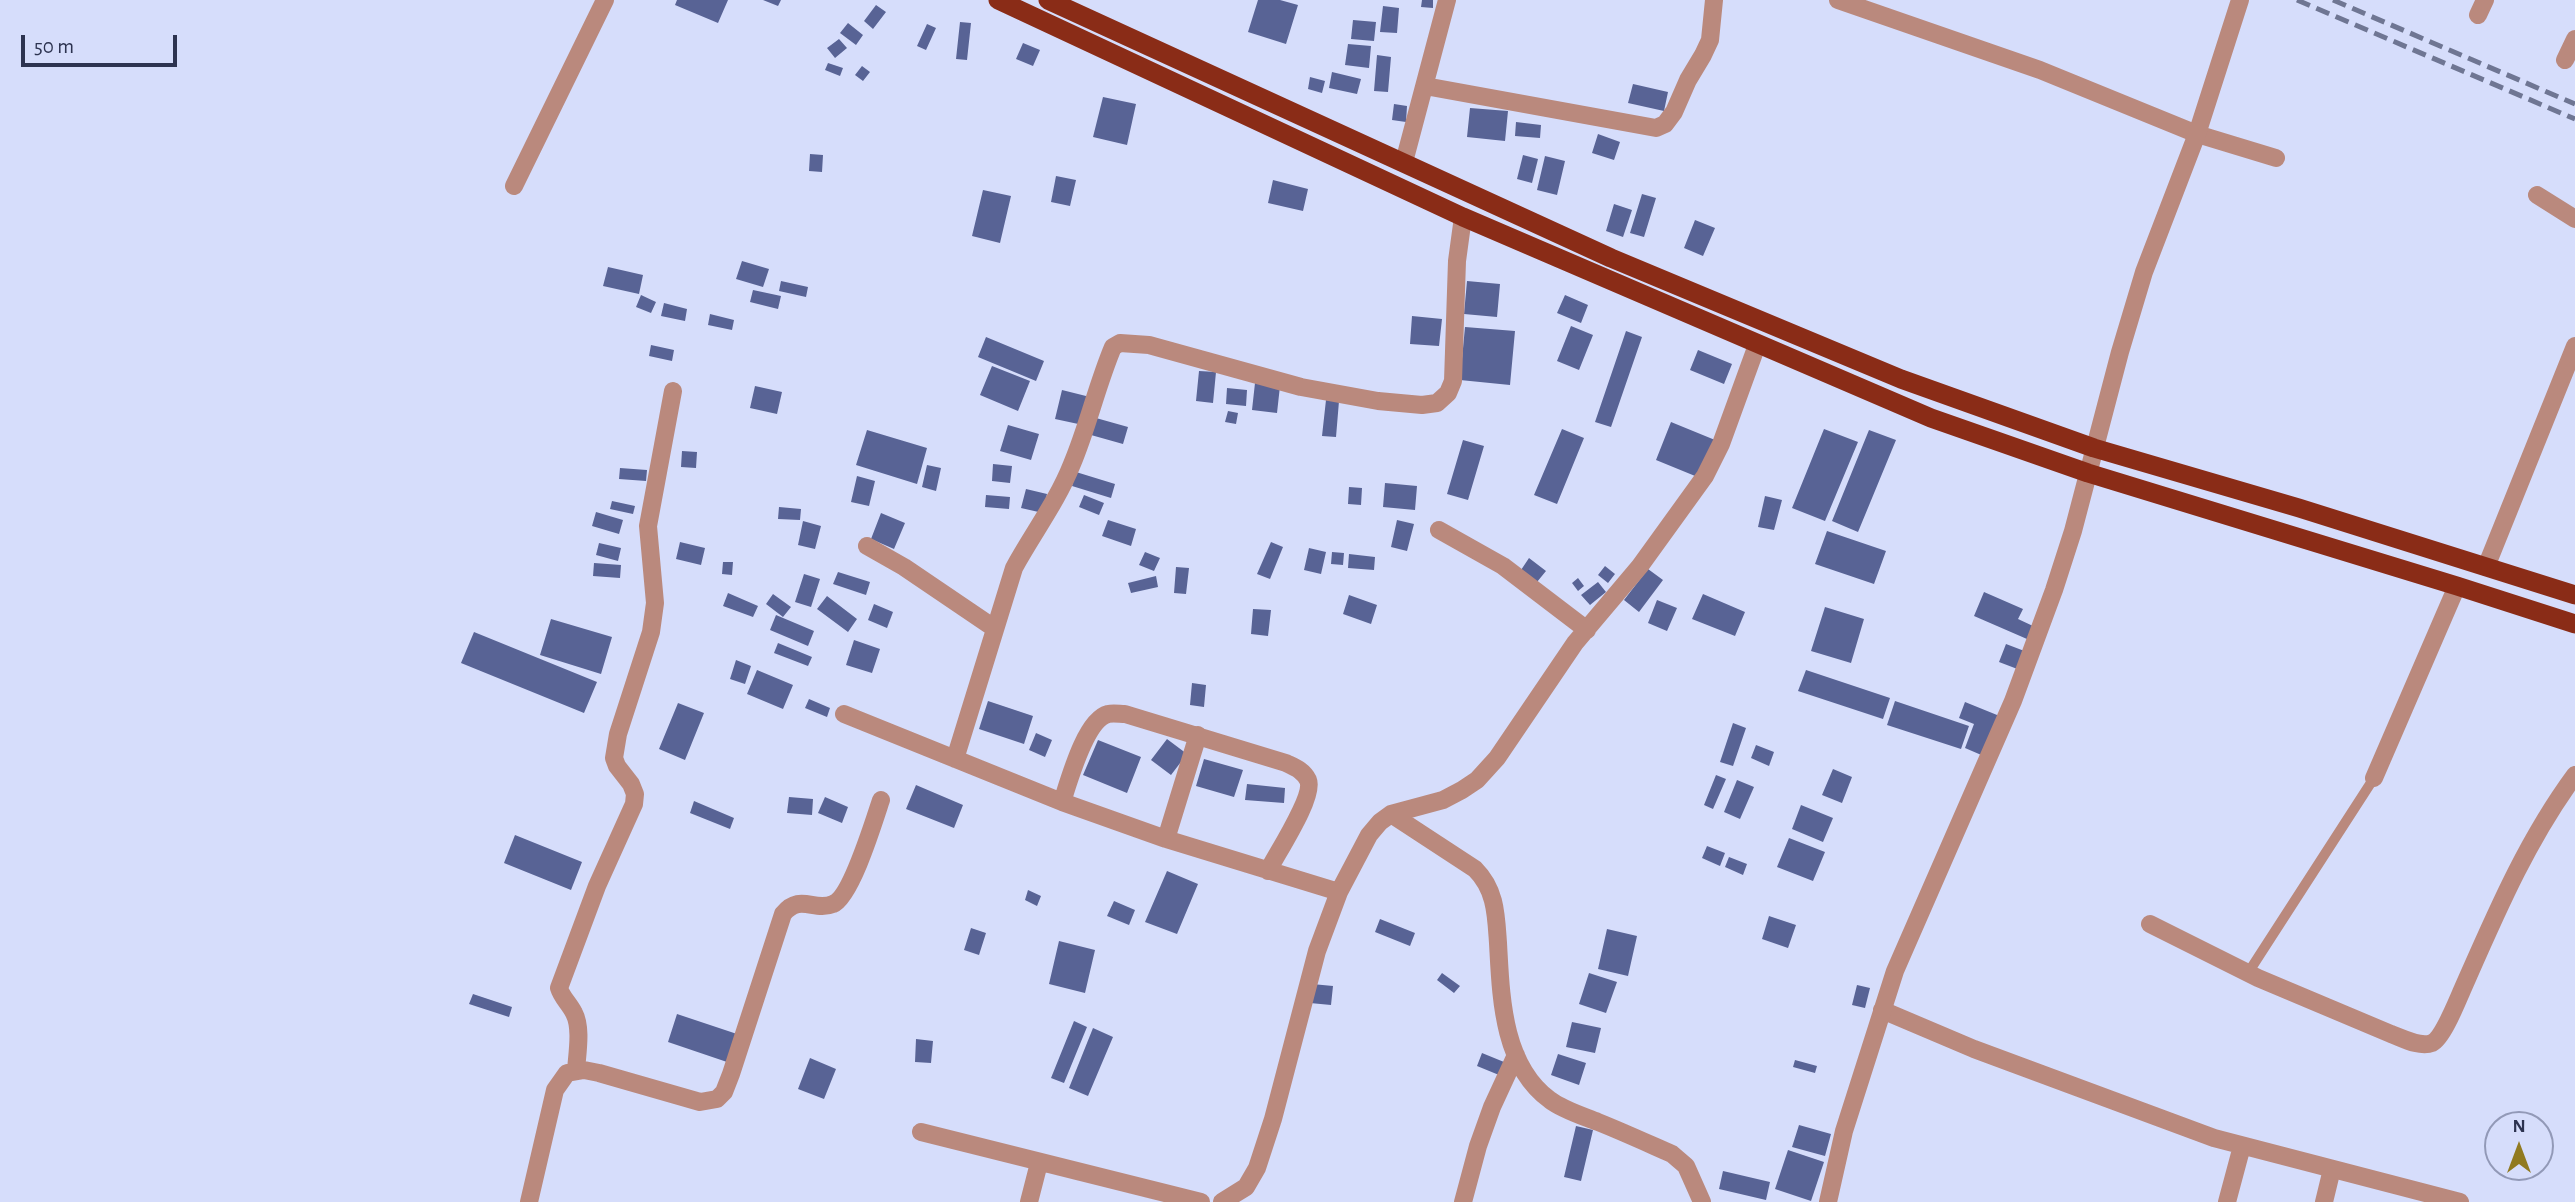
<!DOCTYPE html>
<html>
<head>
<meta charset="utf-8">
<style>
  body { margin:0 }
  #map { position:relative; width:2575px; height:1202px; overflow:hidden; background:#d6ddfb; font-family:"Alegreya Sans",sans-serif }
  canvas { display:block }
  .north { position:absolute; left:2484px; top:1111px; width:70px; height:70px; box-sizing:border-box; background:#d6ddfb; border:2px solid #9299b7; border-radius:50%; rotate:0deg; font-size:19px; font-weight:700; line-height:28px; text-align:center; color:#2d3350 }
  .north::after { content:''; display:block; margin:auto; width:24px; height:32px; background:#917a20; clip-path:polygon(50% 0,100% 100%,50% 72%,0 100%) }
  .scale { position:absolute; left:21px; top:35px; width:156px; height:32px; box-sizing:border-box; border:4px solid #2d3350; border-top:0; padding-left:9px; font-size:21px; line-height:24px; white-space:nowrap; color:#2d3350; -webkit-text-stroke:5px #d6ddfb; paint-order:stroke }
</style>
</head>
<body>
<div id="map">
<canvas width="2575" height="1202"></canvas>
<div class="north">N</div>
<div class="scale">50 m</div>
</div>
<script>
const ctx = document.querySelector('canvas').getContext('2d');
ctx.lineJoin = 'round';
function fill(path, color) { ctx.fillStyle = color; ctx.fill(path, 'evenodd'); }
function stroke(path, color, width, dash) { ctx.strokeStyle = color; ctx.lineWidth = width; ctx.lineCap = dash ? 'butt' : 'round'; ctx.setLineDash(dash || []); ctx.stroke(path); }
fill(new Path2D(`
  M677,0h51l-10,23 -43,-18z
  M763,0h18l-3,6z
  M1258,0h22l18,5 -12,39 -38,-12z
  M1422,0h11v8l-12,-1z
  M876,5l10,7 -13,17 -9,-8z
  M1383,6l16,2 -2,25 -17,-1z
  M1353,20l23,2 -2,19 -23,-2z
  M960,22l11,1 -4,37 -11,-1z
  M848,23l15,12 -7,10 -16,-12z
  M927,24l9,4 -10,22 -9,-4z
  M839,39l8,9 -12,10 -8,-10z
  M1023,43l17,7 -7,16 -17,-7z
  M1348,44l23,2 -2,22 -24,-3z
  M1377,55l14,2 -3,35 -14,-1z
  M828,63l15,5 -3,8 -15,-6z
  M862,66l8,6 -7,9 -8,-6z
  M1332,72l29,7 -4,15 -28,-6z
  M1310,77l15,4 -3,12 -14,-4z
  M1633,84l35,8 -4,19 -36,-8z
  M1103,97l33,7 -9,41 -34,-8z
  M1394,104l13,2 -1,16 -14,-2z
  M1470,108l38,3 -3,30 -38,-4z
  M1516,122l25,3 -1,13 -25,-2z
  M1598,134l22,8 -6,18 -22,-7z
  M810,154l13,1 -1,17 -13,-1z
  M1523,155l15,4 -6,24 -15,-4z
  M1545,156l20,5 -8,34 -20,-5z
  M1056,176l20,4 -6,26 -19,-4z
  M1273,180l35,9 -5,22 -35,-8z
  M983,190l28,6 -11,47 -28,-7z
  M1642,194l14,4 -12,39 -14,-4z
  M1614,204l18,6 -9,27 -17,-6z
  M1695,220l20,8 -12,28 -19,-8z
  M742,261l27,8 -6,18 -27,-8z
  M608,267l35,8 -4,19 -36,-8z
  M781,281l27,6 -2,10 -27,-6z
  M1467,281l33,3 -3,33 -33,-3z
  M753,290l28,6 -3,13 -28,-7z
  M641,295l15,7 -5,11 -15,-6z
  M1565,295l23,10 -7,18 -24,-10z
  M664,303l23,6 -2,12 -24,-5z
  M710,314l24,6 -2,10 -24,-5z
  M1412,316l30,3 -3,27 -29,-2z
  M1571,326l22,9 -14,35 -22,-9z
  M1465,327l50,4 -5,54 -50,-5z
  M1626,331l16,6 -31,90 -16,-5z
  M986,337l58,24 -8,20 -58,-24z
  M651,345l23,5 -2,11 -23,-5z
  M1698,350l34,14 -8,20 -34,-14z
  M992,366l38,15 -12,30 -38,-16z
  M1199,371l17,1 -3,31 -17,-2z
  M1255,383l25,3 -3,27 -25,-3z
  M755,386l27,6 -5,22 -27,-6z
  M1227,388l20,2 -1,16 -20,-2z
  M1062,390l28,7 -7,28 -28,-6z
  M1326,400l13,1 -3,36 -14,-1z
  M1228,411l10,2 -2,11 -11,-2z
  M1096,418l32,9 -5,17 -32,-9z
  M1671,422l44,18 -15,38 -44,-18z
  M1008,425l31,9 -8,26 -31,-9z
  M1562,429l22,9 -27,66 -23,-9z
  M1824,429l34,13 -33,79 -33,-13z
  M867,430l60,18 -10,36 -61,-19z
  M1869,430l27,10 -38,92 -26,-11z
  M1463,440l21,6 -16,54 -21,-6z
  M682,451l15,1 -1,16 -15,-1z
  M993,464l19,2 -2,17 -18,-2z
  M927,465l14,3 -5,23 -14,-4z
  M620,468l27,2 -1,11 -27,-2z
  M1076,472l39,12 -4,14 -39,-12z
  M857,476l18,5 -6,25 -18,-4z
  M1385,483l32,3 -2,24 -32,-3z
  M1349,487l13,1 -1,17 -13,-1z
  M1026,489l21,5 -4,19 -22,-5z
  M986,495l24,2 -1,12 -24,-2z
  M1084,495l20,8 -5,12 -20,-8z
  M1765,496l17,4 -8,30 -16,-3z
  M612,501l23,5 -2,8 -23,-5z
  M779,507l22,2 -1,11 -22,-1z
  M596,512l27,8 -4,14 -27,-8z
  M881,513l24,10 -11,26 -23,-10z
  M1108,520l28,9 -5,17 -29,-10z
  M1397,520l17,4 -7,27 -16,-4z
  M803,521l18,5 -6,23 -17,-4z
  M1827,531l59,20 -12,33 -59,-20z
  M680,542l25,6 -4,17 -25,-6z
  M1271,542l12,5 -13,32 -13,-5z
  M599,543l22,5 -3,13 -22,-6z
  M1309,548l17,4 -5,22 -17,-4z
  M1145,552l15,6 -6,13 -15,-6z
  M1332,552l12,1 -1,12 -12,-1z
  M1349,554l26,3 -1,13 -26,-2z
  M1529,558l17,13 -9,11 -16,-12z
  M723,562h10l-1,13 -10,-1z
  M594,563l27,2 -1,13 -27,-2z
  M1605,566l10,8 -7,9 -10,-8z
  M1176,567l13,1 -3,26 -12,-1z
  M1648,569l15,11 -24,32 -15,-12z
  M838,572l32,10 -4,13 -33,-11z
  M804,574l16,5 -9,28 -16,-5z
  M1156,576l2,11 -27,6 -3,-10z
  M1578,578l6,8 -6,5 -6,-8z
  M1598,582l8,10 -16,13 -9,-10z
  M1984,592l39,17 -5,10 15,7 -6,13 -53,-23z
  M728,593l30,13 -5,11 -30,-11z
  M773,594l18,13 -8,10 -17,-13z
  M1703,594l42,18 -10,24 -43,-17z
  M1349,595l28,10 -6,19 -28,-10z
  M827,596l30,23 -9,13 -31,-23z
  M1657,600l20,8 -10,23 -19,-8z
  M874,604l19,8 -6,16 -19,-8z
  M1825,607l39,12 -13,44 -40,-12z
  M1253,609l18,1 -3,26 -17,-2z
  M776,615l38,16 -6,15 -38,-16z
  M551,619l61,18 -11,37 -61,-19z
  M474,632l123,50 -13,31 -123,-50z
  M854,640l26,9 -8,24 -26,-8z
  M778,643l34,14 -4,9 -34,-13z
  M2006,644l21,8 -7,18 -21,-8z
  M736,660l15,6 -6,18 -15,-5z
  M757,670l36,15 -10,24 -36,-15z
  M1806,670l84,28 -7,21 -85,-28z
  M1192,683l14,2 -2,22 -14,-2z
  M809,699l21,9 -3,9 -22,-9z
  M988,701l45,15 -9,28 -45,-15z
  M1895,701l74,25 -8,23 -74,-24z
  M1965,702l37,15 -16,40 -21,-9 9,-24 -15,-6z
  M678,703l26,10 -19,47 -26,-11z
  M1733,723l13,5 -13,38 -13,-4z
  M1036,733l16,7 -7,17 -16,-7z
  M1167,739l20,15 -16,21 -20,-15z
  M1098,740l43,17 -14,36 -44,-18z
  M1756,745l18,7 -5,14 -18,-8z
  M1204,759l39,11 -9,27 -38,-11z
  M1833,769l19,8 -10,26 -20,-8z
  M1716,775l10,4 -13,30 -9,-4z
  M1737,780l17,7 -14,32 -16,-7z
  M1247,784l38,4 -1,15 -39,-3z
  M916,785l47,20 -9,23 -48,-19z
  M789,797l24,2 -1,16 -25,-2z
  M825,797l23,10 -6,16 -24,-10z
  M694,801l40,17 -4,11 -40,-16z
  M1801,805l32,13 -10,24 -31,-13z
  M515,835l67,27 -11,28 -67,-27z
  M1789,838l36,14 -12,29 -36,-14z
  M1707,846l18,7 -5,13 -18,-8z
  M1729,857l18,7 -4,11 -18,-8z
  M1167,871l31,13 -21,50 -32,-12z
  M1028,890l13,6 -4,10 -12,-6z
  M1114,901l21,9 -6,15 -22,-9z
  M1769,916l27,9 -8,23 -26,-9z
  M1380,919l35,14 -5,13 -35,-14z
  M971,928l15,5 -7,22 -15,-5z
  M1607,929l30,7 -9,40 -30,-7z
  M1059,941l36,9 -10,43 -36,-9z
  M1442,973l18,13 -6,7 -17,-13z
  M1589,973l28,9 -11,31 -27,-9z
  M1312,984l21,2 -2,19 -21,-2z
  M1857,985l13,3 -5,20 -13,-3z
  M473,994l39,13 -3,10 -40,-13z
  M677,1014l60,20 -10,28 -59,-20z
  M1074,1021l13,6 -23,56 -13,-5z
  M1572,1022l29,6 -6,25 -29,-6z
  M1093,1028l20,9 -25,59 -19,-8z
  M916,1039l17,2 -2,22 -16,-1z
  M1482,1053l22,9 -5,13 -22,-9z
  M1558,1054l28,9 -7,22 -28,-10z
  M810,1058l26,11 -12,30 -26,-10z
  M1795,1060l22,6 -2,7 -22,-6z
  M1799,1125l32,9 -6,22 -33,-9z
  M1576,1126l17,4 -12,51 -17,-4z
  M1788,1150l36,12 -13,39 -36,-12z
  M1723,1171l47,11 -4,18 -47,-11z`), '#586395');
stroke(new Path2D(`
  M2248,973l126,-195`), '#ba897d', 10);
stroke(new Path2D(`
  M1838,0l202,70 157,64 79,24
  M2478,15l7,-15
  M2565,60l10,-21
  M1425,86l231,42 9,-4 9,-12 14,-32 15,-25 7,-15 4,-40
  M1404,162l43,-162
  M514,186l91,-186
  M2537,195l38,24
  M1439,530l64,36 84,64
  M867,546l37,21 90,61
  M2486,567l89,-221
  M844,714l218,88 104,37 173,53
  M955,759l59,-191c19,-35 43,-66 58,-104 16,-38 25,-79 41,-117l7,-4 29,2 152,42 77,14 44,4 15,-2 11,-10 5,-12 4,-120 6,-44
  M2374,778l83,-192
  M1062,802c7,-21 23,-82 46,-88 5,-1 12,0 17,0l161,49c8,4 17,7 22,17 7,16 -31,73 -40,91
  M1391,814l84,55c21,21 21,46 23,74 3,53 4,122 52,157 13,10 33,16 48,22 25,10 49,21 74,32l14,12 16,36
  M1166,839l32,-104
  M2150,924l108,54 133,56c11,4 29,14 41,9 11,-5 26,-44 31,-55 33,-75 64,-148 112,-213
  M1882,1010l92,39 240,89 246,64
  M576,1071c1,-17 6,-43 -2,-58 -5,-10 -12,-15 -15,-25l38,-102 37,-82 1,-10 -4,-10 -14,-18 -3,-8 4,-24 33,-102 4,-29 -7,-77 25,-135
  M921,1132l280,70
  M529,1202l26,-112 12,-17 17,-3 15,3 101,29 17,-3 7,-7 7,-18 52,-160c17,-21 31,-2 50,-10 18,-7 41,-83 48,-104
  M1029,1202l10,-39
  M1222,1202l24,-15 11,-19 16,-49 44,-168 22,-59 30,-57 11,-13 11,-8 52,-14 19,-10 15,-10 20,-22 78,-115 65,-77 65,-90 16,-32 36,-99
  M1463,1202l15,-56 14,-39 24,-52
  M2227,1202l15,-56
  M2324,1202l8,-33`), '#ba897d', 18);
stroke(new Path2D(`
  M1828,1202l16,-71 51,-160 118,-270 41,-111 19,-59 47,-179 24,-80 53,-138 43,-134`), '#ba897d', 18);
stroke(new Path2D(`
  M998,0l465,217 468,201 157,55 369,113 118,38
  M1048,0l563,258 290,121 193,69 205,60 276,87`), '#8a2c17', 19);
stroke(new Path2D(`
  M2297,0l278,119
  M2333,0l242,104`), '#6f7693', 5, [14, 7]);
</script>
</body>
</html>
